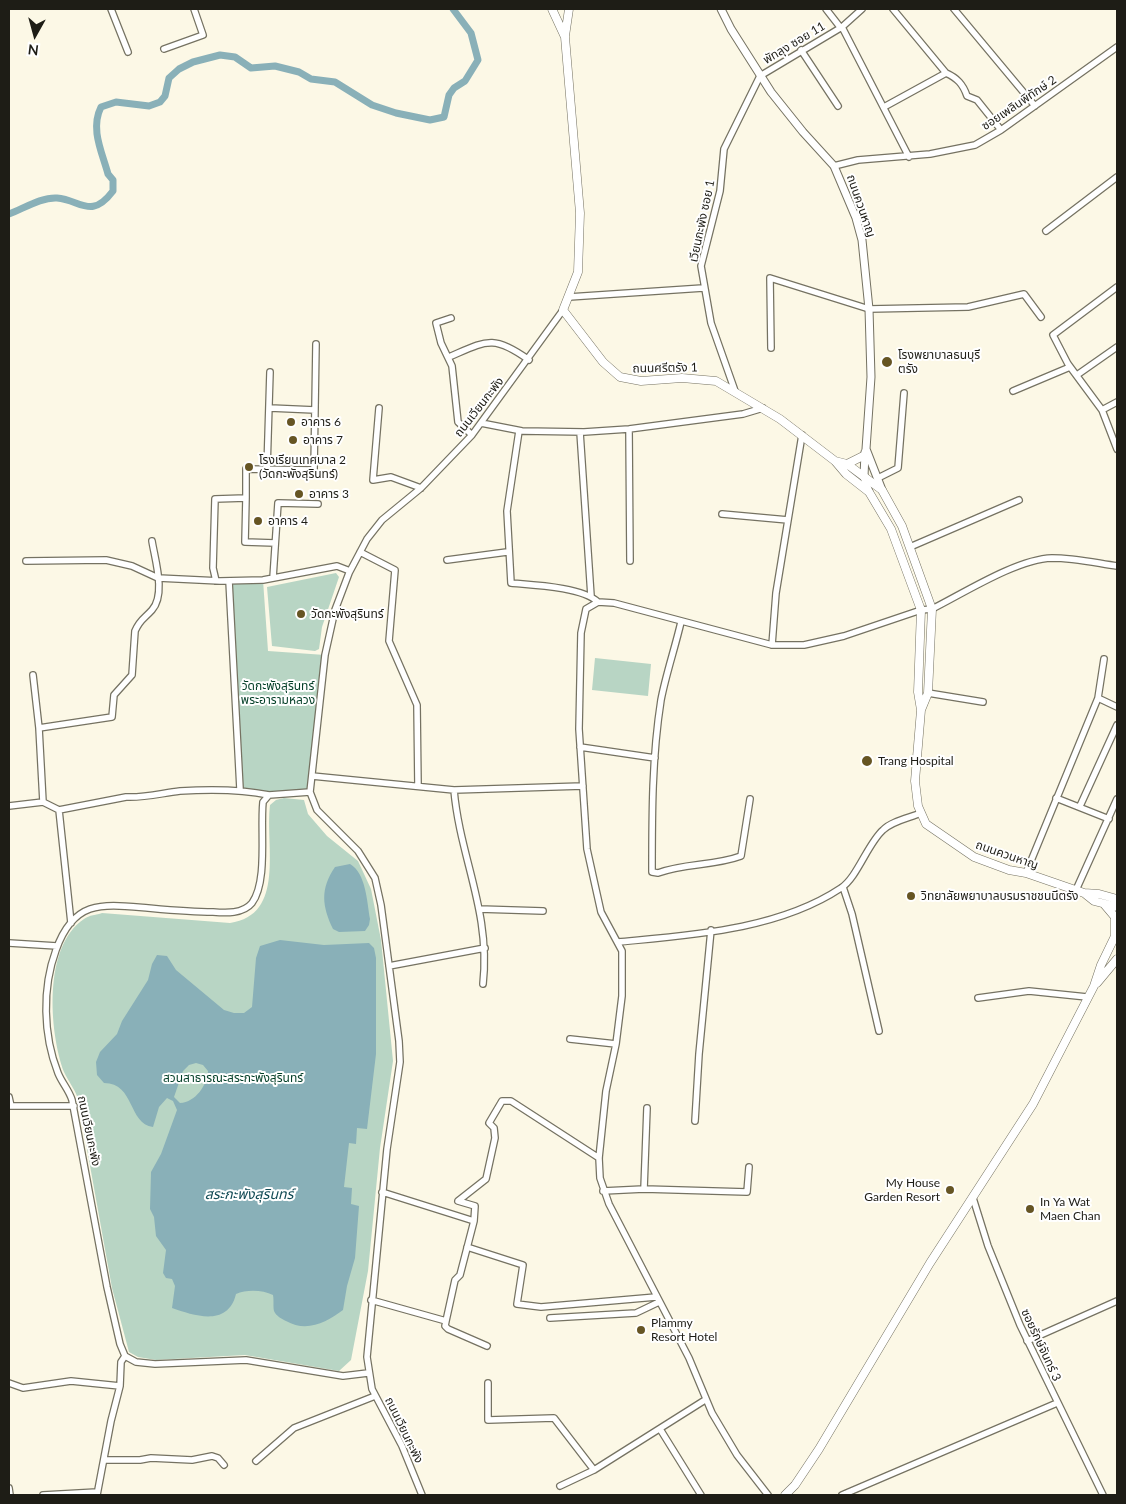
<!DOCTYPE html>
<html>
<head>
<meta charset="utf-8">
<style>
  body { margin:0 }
  #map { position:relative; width:1126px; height:1504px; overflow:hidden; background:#fcf8e6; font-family:Lato,sans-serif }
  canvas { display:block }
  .frame { position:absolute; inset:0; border:10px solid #1e1d16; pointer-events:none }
  .north { position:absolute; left:10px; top:10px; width:50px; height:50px; -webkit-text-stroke:4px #fff; paint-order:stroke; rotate:187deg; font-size:14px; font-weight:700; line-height:20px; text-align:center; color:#1e1d16 }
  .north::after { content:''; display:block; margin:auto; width:18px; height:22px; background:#1e1d16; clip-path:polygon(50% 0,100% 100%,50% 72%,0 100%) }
</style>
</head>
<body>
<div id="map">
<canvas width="1126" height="1504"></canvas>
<div class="frame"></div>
<div class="north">N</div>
</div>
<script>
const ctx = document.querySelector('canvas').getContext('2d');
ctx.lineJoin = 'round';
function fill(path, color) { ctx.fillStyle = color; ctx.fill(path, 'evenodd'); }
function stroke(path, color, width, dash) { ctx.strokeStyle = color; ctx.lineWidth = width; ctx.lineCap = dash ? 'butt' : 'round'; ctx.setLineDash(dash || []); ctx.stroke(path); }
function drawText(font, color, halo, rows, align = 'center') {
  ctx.font = font + ' Lato,"Noto Sans Thai",sans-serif'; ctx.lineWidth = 4; ctx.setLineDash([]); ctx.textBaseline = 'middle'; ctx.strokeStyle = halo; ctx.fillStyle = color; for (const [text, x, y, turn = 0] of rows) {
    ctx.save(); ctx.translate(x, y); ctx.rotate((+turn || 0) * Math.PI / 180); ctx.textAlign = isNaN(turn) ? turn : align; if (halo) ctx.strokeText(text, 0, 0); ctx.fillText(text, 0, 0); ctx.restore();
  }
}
fill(new Path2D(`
  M336,573l3,4 -17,50 -3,22 -4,2 -43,-5 -5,-59z
  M263,580l5,71 57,4 -15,137 -41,3 -29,-6 -11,-208z
  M595,658l56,6 -3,32 -56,-6z
  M284,798l20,2 4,14 19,22 31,25 13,28 10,51 12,121 -13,87 -12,123 -17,89 -12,11 -94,-16 -89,5 -18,-3 -9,-5 -17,-64 -34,-189c-3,-10 -10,-18 -14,-27 -15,-41 -21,-126 20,-153 5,-4 13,-4 18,-6l128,10c56,-8 35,-77 40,-118l6,-5z`), '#b8d5c4');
fill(new Path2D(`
  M350,864c16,9 17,38 20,55l-1,6 -4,6 -26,1 -6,-3c-11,-23 -13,-40 2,-62z
  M280,940l44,5 45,-2 5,5 2,10v96l-9,75 -10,-1 -1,16 -7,-1 -5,44 8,1 -1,16 8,2 -4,52 -8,28 -4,24c-16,12 -36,23 -57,11 -4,-2 -10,-5 -12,-10 -1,-4 0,-11 -1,-16 -10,-5 -26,-6 -37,-1 -8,33 -41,22 -64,14l3,-22 -3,-7 -6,-1 -3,-5 3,-23 -10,-14 -2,-19 -4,-8 1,-37 10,-18 16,-44 -4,-9 -6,-3 -8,9 -6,20c-25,-3 -18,-44 -49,-44l-7,-8 -1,-13 4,-10 17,-18 5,-13 26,-41 4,-16 5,-9 10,1 9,14 48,40 10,3h10l8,-6 4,-49 4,-12zM196,1063l7,2 5,6c-1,14 -12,31 -28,32l-6,-6 9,-26 6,-6z`), '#89b0b8');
stroke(new Path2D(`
  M9,214c14,-5 32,-17 48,-16 24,2 34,22 56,-7v-11l-5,-6c-6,-22 -18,-45 -7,-67l15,-5 33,4 11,-4 5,-6 4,-18 10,-9 14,-7 27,-7 15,2 16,11 24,-2 24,6 12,7 24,3 37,23 24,8 34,7 14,-3 5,-22 5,-7 11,-7 13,-21 -7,-27 -18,-24`), '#89b0b8', 7);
const minor = new Path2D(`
  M111,9l17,43
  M826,9l14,18
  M893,9l53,64c11,5 17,11 21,23l10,4 24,30
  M954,9l81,97
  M842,27l67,130
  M164,49l39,-14 -9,-26
  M801,50l37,56
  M884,107l62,-34
  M834,166l24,-6 72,-6 45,-9 26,-15 116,-83
  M1046,231l71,-54
  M1117,287l-64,48 15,29 34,46 15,39
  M569,297l134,-9
  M451,318l-15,5 5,20 11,23 6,56 14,13
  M771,348l-1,-70 99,31 99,-2 56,-13 17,23
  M449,357c37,-16 44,-23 80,3
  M1077,375l40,-28
  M735,391l-24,-68 -10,-57 19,-75 4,-42 36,-73 82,-49 20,-18
  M1013,391l57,-24
  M270,408l45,2
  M379,408l-6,72 18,-3 30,11
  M1102,410l15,-8
  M481,423l41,8 62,1 45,-3 114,-15 20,-6
  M629,429l1,132
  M519,431l-12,80 4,72c22,2 71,4 87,19
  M580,432l11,164
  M267,469l3,-97
  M878,478l20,-10 6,-75
  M246,498l-1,44 30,1
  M722,514l66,6
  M910,547l109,-47
  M360,552l35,18 -6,71 28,64 1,81
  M447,560l60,-8
  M26,561l80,-1 26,6 26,12 62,3 43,-1 74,-14 13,5
  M273,578l5,-75 40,1
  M216,581l-3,-13 2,-69 31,-1v-29l68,1 2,-126
  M229,581l11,208
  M681,622c-6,26 -15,52 -20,78 -9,57 -9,114 -9,172l6,1c27,-10 56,-7 83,-17l9,-57
  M772,645l4,-52 26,-158
  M33,675l6,53 73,-11 2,-22 18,-20 3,-44c5,-12 9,-12 17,-21 14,-16 3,-50 0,-69
  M928,693l55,9
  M1098,698l19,9
  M39,728l4,74
  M580,747l75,11
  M312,776l142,14 129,-4
  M454,790c6,68 37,122 29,194
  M310,792l-41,3 -6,7c-3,28 5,79 -11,101 -9,11 -26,10 -39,9 -22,0 -43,-2 -65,-4 -45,-4 -74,-9 -92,42 -14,38 -13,85 2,123 4,10 11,17 14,27l35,187 13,57 5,12 11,6 19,2 91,-4 97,16 25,-3
  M1056,798l53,21
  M9,806l34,-4 16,8 12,113
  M1080,806l37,-81
  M59,810l67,-13c19,1 36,-4 54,-6 31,-2 60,-2 89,4
  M1026,873l72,-175 6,-39
  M843,887l9,27 27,117
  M1076,890l41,-91
  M479,909l64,2
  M618,942c73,-7 160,-12 223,-54 16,-10 27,-45 42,-58 9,-9 26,-12 38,-17
  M9,943l48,3
  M389,966l96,-18
  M978,998l51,-7 58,6
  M570,1039l46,5
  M9,1097l2,9
  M9,1106h65
  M695,1121l4,-67 12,-124
  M644,1189l3,-81
  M603,1191l41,-2 103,3 2,-25
  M973,1198l15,48 32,79 83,170
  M474,1221l1,-15 -17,-5 28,-22 9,-41 -1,-10 -5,-5 13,-22h9l88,57
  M467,1247l56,18 -6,39 24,3 115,-10
  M371,1300l75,21 9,-41 5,-5 14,-54 -92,-29
  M550,1318l86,-5 23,-11
  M446,1321l-1,5 3,3 39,17
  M1027,1341l90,-40
  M9,1383l14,5 48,-7 49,5
  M488,1383v37l66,-2 40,52
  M660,1429l41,66
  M104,1460h36l11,-2 41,2 20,-4 6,2 6,7
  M256,1461l38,-33 81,-32
  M560,1486l34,-16 111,-70
  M9,1488l1,7
  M43,1495l54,-3
  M97,1495l14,-74 9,-35 1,-24 4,-6
  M422,1495l-20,-49 -30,-57 -5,-32 20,-208 13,-87 -1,-21 -18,-136 -6,-27 -17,-27 -41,-41 -7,-18 15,-137 10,-45 14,-37 18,-34 15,-19 39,-32 51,-53 91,-125
  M768,1495l-31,-40 -25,-42 -23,-55 -80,-154 -9,-26 -1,-20 7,-67 10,-47 6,-48v-45l-21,-39 -14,-63 -8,-120 2,-96 5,-24 12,-7 16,1 158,42h32l40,-9 77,-26 11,-1c32,-16 85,-50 120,-51 22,0 44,5 65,8
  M842,1495l215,-92`);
const tertiary = new Path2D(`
  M721,9l10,20 40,63 32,40 31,34 22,52 6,22 7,69 2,68 -5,72 16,41
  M865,452l-1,25 5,15`);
const secondary = new Path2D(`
  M552,9l13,28 15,176 -2,59 -15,38 40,52 17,15 21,4 41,-3 34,3 64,38 55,42 11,13 23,18 22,37 30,81 -3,82 3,18 -6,71 3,25 8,18 48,33 35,13 17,3 58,20 10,8 23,6
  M565,36l4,-27
  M835,461l12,3 35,26 20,36 30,83 -4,84 -7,17
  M847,464l16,-8
  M1084,893l15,1 18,5
  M1104,904l11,13v19
  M1097,983l20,-24
  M785,1495l10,-10 24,-36 111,-186 103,-159 61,-118 7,-21 16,-33`);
stroke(minor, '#757262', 8);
stroke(tertiary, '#757262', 9);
stroke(secondary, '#757262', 9);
stroke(minor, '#fff', 5.5);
stroke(tertiary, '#fff', 7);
stroke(secondary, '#fff', 8);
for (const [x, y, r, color] of [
  [887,362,6,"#665523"],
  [291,422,5,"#665523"],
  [293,440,5,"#665523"],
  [249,467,5,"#665523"],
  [299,494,5,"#665523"],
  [258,521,5,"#665523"],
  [301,614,5,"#665523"],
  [867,761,6,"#665523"],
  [911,896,5,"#665523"],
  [950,1190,5,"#665523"],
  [1030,1209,5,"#665523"],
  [641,1330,5,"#665523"]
]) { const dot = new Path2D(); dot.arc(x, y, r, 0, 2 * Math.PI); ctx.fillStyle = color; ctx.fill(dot); stroke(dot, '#fff', 2); }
drawText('12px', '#1e1d16', '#fff', [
  ["พัทลุง ซอย 11",794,43,-31],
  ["ซอยเพลินพิทักษ์ 2",1019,103,-34],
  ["ถนนควนหาญ",861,206,71],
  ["เวียนกะพัง ซอย 1",702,221,-78],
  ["ถนนศรีตรัง 1",665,368,-1],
  ["ถนนเวียนกะพัง",479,407,-52],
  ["ถนนควนหาญ",1007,855,19],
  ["ถนนเวียนกะพัง",89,1131,78],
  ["ซอยรักษ์จันทร์ 3",1041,1345,65],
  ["ถนนเวียนกะพัง",404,1430,64]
]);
drawText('12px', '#1e1d16', '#fff', [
  ["โรงพยาบาลธนบุรี",898,355],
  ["ตรัง",898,369],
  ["อาคาร 6",301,422],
  ["อาคาร 7",303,440],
  ["โรงเรียนเทศบาล 2",259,460],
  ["(วัดกะพังสุรินทร์)",259,474],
  ["อาคาร 3",309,494],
  ["อาคาร 4",268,521],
  ["วัดกะพังสุรินทร์",311,614],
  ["Trang Hospital",878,761],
  ["วิทยาลัยพยาบาลบรมราชชนนีตรัง",921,896],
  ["My House",940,1183,"right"],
  ["Garden Resort",940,1197,"right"],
  ["In Ya Wat",1040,1202],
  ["Maen Chan",1040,1216],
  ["Plammy",651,1323],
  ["Resort Hotel",651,1337]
], 'left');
drawText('12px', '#003d25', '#fff', [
  ["วัดกะพังสุรินทร์",278,686],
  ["พระอารามหลวง",278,700],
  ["สวนสาธารณะสระกะพังสุรินทร์",233,1078]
]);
drawText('italic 14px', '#124b55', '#fff', [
  ["สระกะพังสุรินทร์",249,1194]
]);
</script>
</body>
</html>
